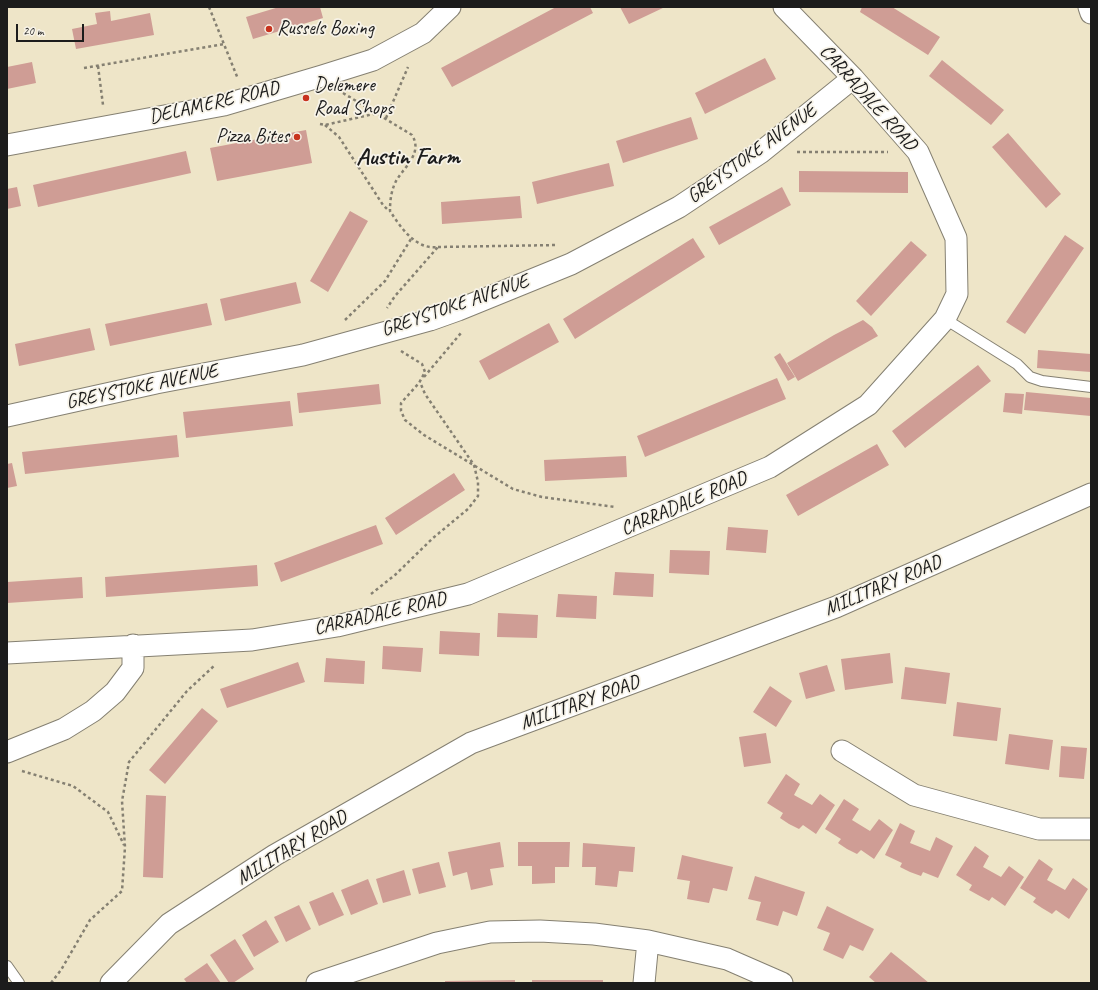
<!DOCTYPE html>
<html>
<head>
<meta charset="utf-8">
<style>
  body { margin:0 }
  #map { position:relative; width:1098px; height:990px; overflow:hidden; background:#eee5c8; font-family:Caveat,sans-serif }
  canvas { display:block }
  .frame { position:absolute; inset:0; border:8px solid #1c1c1c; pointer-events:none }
  .scale { position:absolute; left:16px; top:24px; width:68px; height:18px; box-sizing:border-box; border:2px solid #1c1c1c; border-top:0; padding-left:5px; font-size:12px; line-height:14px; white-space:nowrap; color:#1c1c1c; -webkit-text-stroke:3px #f7f3e8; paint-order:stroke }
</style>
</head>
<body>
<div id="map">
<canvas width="1098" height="990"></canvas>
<div class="frame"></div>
<div class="scale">20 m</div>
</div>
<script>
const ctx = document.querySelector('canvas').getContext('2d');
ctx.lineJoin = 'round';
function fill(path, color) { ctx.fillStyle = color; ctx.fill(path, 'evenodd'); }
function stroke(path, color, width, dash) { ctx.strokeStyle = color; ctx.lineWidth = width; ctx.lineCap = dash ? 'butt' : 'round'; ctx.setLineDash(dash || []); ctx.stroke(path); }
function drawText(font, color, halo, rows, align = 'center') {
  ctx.font = font + ' Caveat,sans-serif'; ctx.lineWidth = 3.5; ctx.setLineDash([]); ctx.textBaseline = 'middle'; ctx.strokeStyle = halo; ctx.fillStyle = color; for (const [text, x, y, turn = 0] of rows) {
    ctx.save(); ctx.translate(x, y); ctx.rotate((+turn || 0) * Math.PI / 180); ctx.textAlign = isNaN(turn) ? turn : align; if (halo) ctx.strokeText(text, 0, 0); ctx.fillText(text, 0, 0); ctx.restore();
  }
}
fill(new Path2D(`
  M279,7h41l3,11 -70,21 -7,-22z
  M556,7h34l3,6 -141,74 -11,-19z
  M620,7h45l-36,17z
  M862,7h30l48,30 -12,18 -68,-43z
  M110,11l1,10 39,-8 4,22 -78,14 -4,-20 25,-5 -2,-11z
  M765,58l11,21 -71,35 -10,-21z
  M942,60l62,50 -13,15 -62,-49z
  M32,62l4,21 -29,6v-22z
  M691,117l7,22 -75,24 -7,-22z
  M306,130l6,33 -95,18 -7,-33z
  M1008,133l53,61 -15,14 -54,-61z
  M186,151l5,22 -153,34 -5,-22z
  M609,163l5,23 -77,18 -5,-22z
  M799,171l109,1v21l-109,-1z
  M17,187l4,19 -14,3v-20z
  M782,187l9,18 -72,40 -10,-18z
  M520,196l2,22 -80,6 -1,-22z
  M350,211l18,10 -40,71 -18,-11z
  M1065,235l19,13 -59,86 -19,-12z
  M693,238l12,19 -130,82 -12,-20z
  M911,241l16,14 -56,61 -15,-15z
  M296,282l5,21 -76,18 -5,-22z
  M207,303l5,22 -102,21 -5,-22z
  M863,320l9,7 6,9 -80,45 -11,-18 47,-28z
  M549,323l10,19 -70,38 -10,-19z
  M90,328l5,22 -76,16 -4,-22z
  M1038,350l53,4v18l-54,-4z
  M780,353l15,24 -7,4 -14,-24z
  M978,365l13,16 -86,67 -13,-17z
  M777,378l9,21 -141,58 -8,-21z
  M379,384l2,20 -82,9 -2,-20z
  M1026,392l65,6v18l-67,-6z
  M1005,393l19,1 -2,20 -19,-2z
  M290,401l3,25 -107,12 -3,-26z
  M177,435l2,22 -154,17 -3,-22z
  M877,444l12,21 -91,51 -12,-21z
  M626,456l1,21 -82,4 -1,-21z
  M12,463l5,23 -10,2v-24z
  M454,473l11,17 -69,45 -11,-17z
  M376,525l7,19 -102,38 -7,-19z
  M728,527l40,3 -2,23 -40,-3z
  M670,550l40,1 -1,24 -40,-2z
  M257,565l1,21 -152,11 -1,-20z
  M615,572l39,2 -1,23 -40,-2z
  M82,577l1,21 -76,5v-21z
  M558,594l39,2 -1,23 -40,-2z
  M498,613l40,2 -1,23 -40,-1z
  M440,631l40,2 -1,23 -40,-2z
  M383,646l40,2 -2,24 -39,-3z
  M890,653l3,30 -48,7 -4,-31z
  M326,658l39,3 -1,23 -40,-2z
  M298,662l7,20 -78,26 -7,-19z
  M827,665l8,26 -29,8 -7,-26z
  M905,667l45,6 -4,31 -45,-5z
  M770,686l22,15 -16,26 -23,-15z
  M957,702l44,6 -4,33 -44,-5z
  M202,708l16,13 -53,63 -16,-14z
  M766,733l5,30 -27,4 -5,-30z
  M1009,734l44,6 -4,30 -44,-6z
  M1061,746l26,2 -3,31 -25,-2z
  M786,774l14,10 -6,11 18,10 8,-11 15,11 -19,29 -13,-9 -4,4 -10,-5 -9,-6 3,-5 -16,-10z
  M146,795l20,1 -3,82 -20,-1z
  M844,799l15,10 -7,11 18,11 9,-12 14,11 -19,29 -13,-9 -4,4 -10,-5 -9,-6 3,-4 -16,-10z
  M900,823l15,8 -5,12 20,8 6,-14 17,9 -15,32 -15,-6 -2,4 -11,-4 -10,-5 2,-4 -17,-8z
  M500,842l4,25 -14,2 3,16 -22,5 -4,-18 -14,4 -5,-24z
  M518,842h52l-1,25h-14v16l-23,1v-18h-14z
  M583,843l52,4 -2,25 -14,-1 -2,16 -22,-2 1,-18h-14z
  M975,846l14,10 -6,11 18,10 8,-11 15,11 -19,29 -13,-9 -3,4 -11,-6 -9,-5 3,-5 -16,-10z
  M682,855l51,12 -6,24 -14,-3 -4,15 -22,-4 3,-18 -13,-2z
  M1039,859l14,10 -6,11 18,10 8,-12 15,11 -19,30 -13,-9 -4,4 -10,-6 -9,-6 3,-4 -16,-10z
  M439,862l7,25 -27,7 -7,-25z
  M404,870l7,25 -28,8 -7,-24z
  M755,876l50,16 -8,24 -14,-5 -5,15 -22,-6 5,-18 -13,-3z
  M368,879l10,25 -27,11 -10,-25z
  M333,892l11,23 -25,11 -10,-24z
  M299,905l12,24 -25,13 -12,-25z
  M827,906l47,23 -11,22 -13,-6 -7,14 -20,-9 7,-17 -13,-5z
  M266,920l13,22 -25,15 -12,-22z
  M235,939l19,30 -21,14h-4l-19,-28z
  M891,952l20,16 18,15h-53l-7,-6z
  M207,963l14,20h-34l-3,-4z
  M515,980v3h-70v-2z
  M532,980h71v3h-71z`), '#cf9d95');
const lane = new Path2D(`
  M945,319l72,45 13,13 12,4 49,6
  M7,966l12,17`);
const street = new Path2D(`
  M1089,7l2,6
  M7,145l217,-40 98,-29 51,-16 50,-27 27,-26
  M7,416l149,-33 147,-28 127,-35 28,-10 113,-46 108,-57 81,-54 93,-75
  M7,653l245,-13 85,-14 131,-32 302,-127 98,-62 77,-86 12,-25 -1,-56 -38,-86 -65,-74 -69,-71
  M842,751l72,44 125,34h52
  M7,752l57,-23 29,-18 22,-19 18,-24v-23
  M111,983l58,-59 106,-69 196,-112 365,-136 255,-113
  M317,983l120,-40 53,-11 50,-1 54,3 54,7 79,18 55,24
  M644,983l4,-42`);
stroke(lane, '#858072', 12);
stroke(street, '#858072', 23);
stroke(new Path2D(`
  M209,7l29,72
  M98,66l5,39
  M84,68l140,-24
  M343,93l69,42c11,18 -7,31 -16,46 -5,10 -6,20 -6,30 11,17 26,39 48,36l-43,49 -8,12
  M386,118l22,-51
  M320,124l5,1 53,-12
  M325,125l14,12 44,68 6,6
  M797,152h91
  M438,247l119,-2
  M345,320l40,-39 26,-42
  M401,351l21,13 3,8 -6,11 -18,20v8l4,9 19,15 89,54 29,8 73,10
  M424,377l37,-44
  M371,594l24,-19 38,-37 35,-29 10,-13v-14l-4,-17 -49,-71 -5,-12
  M22,771l51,15 35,26 16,33
  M51,983l10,-13 29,-50 32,-29 3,-44 -3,-46 7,-39 58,-71 28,-26`), '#858072', 2.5, [3, 3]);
stroke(lane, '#fff', 10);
stroke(street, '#fff', 21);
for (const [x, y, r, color] of [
  [269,29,4,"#c8321e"],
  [306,98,4,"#c8321e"],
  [297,137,4,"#c8321e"]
]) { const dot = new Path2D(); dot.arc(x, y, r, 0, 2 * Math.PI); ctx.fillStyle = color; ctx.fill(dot); stroke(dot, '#f7f3e8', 1.5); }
drawText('20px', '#1c1c1c', '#f7f3e8', [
  ["Russels Boxing",277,29],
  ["Delemere",314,86],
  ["Road Shops",314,109],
  ["Pizza Bites",289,137,"right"]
], 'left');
drawText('20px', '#1c1c1c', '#f7f3e8', [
  ["CARRADALE ROAD",868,98,48],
  ["DELAMERE ROAD",214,103,-13],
  ["GREYSTOKE AVENUE",752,154,-36],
  ["GREYSTOKE AVENUE",455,306,-19],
  ["GREYSTOKE AVENUE",142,387,-12],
  ["CARRADALE ROAD",684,504,-23],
  ["MILITARY ROAD",883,586,-23],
  ["CARRADALE ROAD",380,614,-13],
  ["MILITARY ROAD",580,703,-20],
  ["MILITARY ROAD",292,848,-31]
]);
drawText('bold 24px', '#1c1c1c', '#f7f3e8', [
  ["Austin Farm",408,158]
]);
</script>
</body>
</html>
